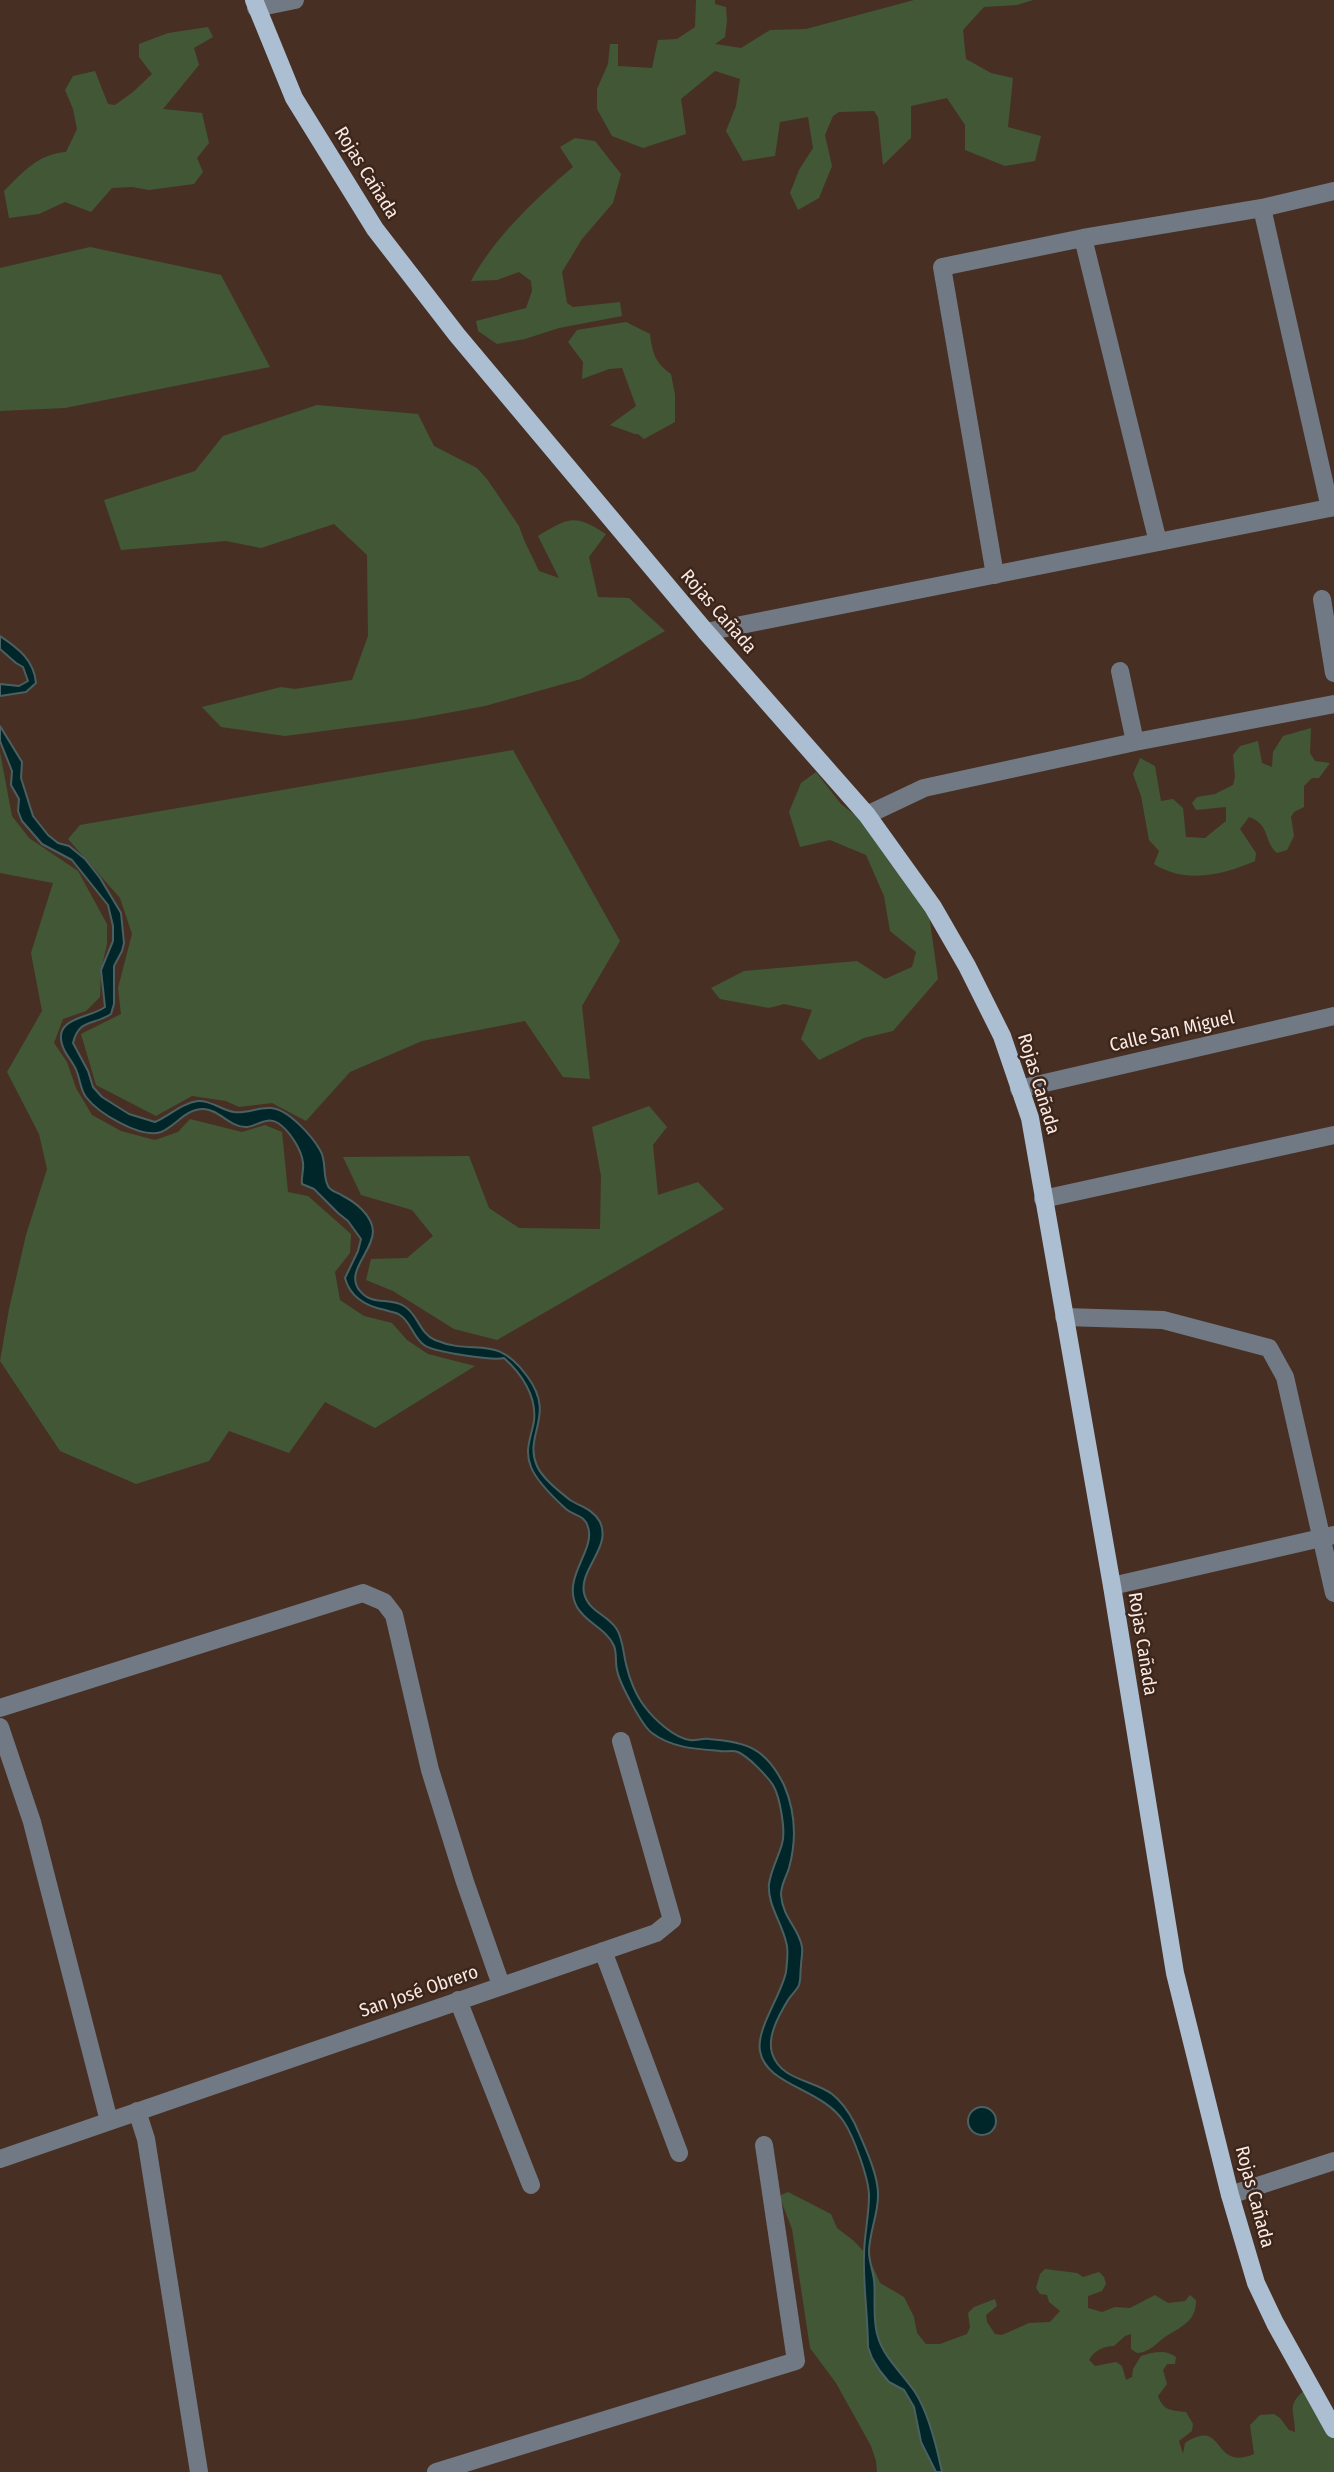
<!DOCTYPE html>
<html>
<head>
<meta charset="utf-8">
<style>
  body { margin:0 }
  canvas { display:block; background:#472f23 }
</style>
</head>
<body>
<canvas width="1334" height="2472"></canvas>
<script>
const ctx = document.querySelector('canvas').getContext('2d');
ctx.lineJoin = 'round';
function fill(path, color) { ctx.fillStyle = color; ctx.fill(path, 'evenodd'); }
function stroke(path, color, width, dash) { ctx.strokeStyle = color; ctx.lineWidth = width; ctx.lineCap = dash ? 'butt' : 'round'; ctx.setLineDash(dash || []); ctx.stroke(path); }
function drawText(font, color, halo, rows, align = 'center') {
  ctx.font = font + ' "Fira Sans Condensed",sans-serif'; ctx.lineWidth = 5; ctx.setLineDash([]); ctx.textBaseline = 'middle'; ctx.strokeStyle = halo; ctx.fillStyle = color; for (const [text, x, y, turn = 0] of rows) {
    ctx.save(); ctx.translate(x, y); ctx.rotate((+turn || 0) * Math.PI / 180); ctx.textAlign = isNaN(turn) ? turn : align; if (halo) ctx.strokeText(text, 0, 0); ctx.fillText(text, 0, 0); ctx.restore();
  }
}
fill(new Path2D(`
  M696,0h19v4l11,3 1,14 -2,16 -10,7 26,4 29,-18 36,-1 108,-29h119l-16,5 -33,2 -21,23 3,29 25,14 22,5 -5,49 33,9 -6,25 -30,5 -40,-16v-25l-18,-27 -36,8v32l-28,27 -5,-48 -4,-6 -35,1 -6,4 -8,19 7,31 -13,32 -21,12 -8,-17 9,-23 14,-22 -5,-31 -28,5 -5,34 -32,5 -17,-30 10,-25 4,-27 -25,-8 -34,28 5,35 -43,14 -31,-12 -15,-27v-20l11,-25 2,-20h8v22l34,2 6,-28 19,-1 18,-12z
  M208,27l5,10 -19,11 5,17 -36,44 39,4 7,30 -12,15 6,14 -9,12 -45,6 -17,-3 -20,1 -21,24 -26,-10 -26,12 -30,4 -5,-27c19,-19 34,-37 62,-39l11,-23 -4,-20 -8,-19 8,-14 22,-5 13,33 7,1 18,-13 19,-18 -13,-17v-13l29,-11z
  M575,138l20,3 26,33 -8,29 -31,36 -20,33 5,31 6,4 47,-5 2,14 -63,12 -34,11 -28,5 -19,-13 -2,-10 50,-13 6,-17 -1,-10 -12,-9 -22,8 -26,1c23,-43 64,-82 102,-114l-13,-20z
  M90,247l131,28 49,92 -205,41 -65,3v-143z
  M626,322l24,12c2,18 5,29 21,40l4,21v27l-31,17 -6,-5h-3l-25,-9 26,-19 -14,-38 -13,1 -27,10 1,-17 -15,-20 9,-12z
  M317,405l101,9 16,32 43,22 10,11 32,47 5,14 15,31 20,7 -21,-42c32,-19 36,-22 68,-2l-17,23 9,40 31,1 36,33 -84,48 -96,27 -70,13 -130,17 -64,-9 -19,-20 79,-20 14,2 57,-9 16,-44 -1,-81 -33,-31 -73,24 -35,-7 -105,9 -17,-50 91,-29 28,-35z
  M1311,728l-1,25 5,8 15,2 -11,15h-7l-8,8v21l-10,5 -3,5 3,19 -7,14 -10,3c-14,-12 -6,-28 -28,-36l-9,12 16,24 -1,8c-32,14 -70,23 -101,3l5,-13 -10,-11 -8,-44 -8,-22 7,-16 15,8 6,35 12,-2 10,9 3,29 19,1 21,-17v-14l-30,3 -4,-7 5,-6 18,-3 18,-9 2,-8 -2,-22 7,-9 18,-5 4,22 10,4 1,-15 10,-16z
  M513,750l107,191 -38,65 8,73 -27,-2 -38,-56 -103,20 -72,31 -44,49 -34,-18 -33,4 -13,-6 -34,-5 -36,20 -60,-31 -15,-51 40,-20 -3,-26 14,-54 -12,-36 -52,-59 12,-14z
  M0,752l12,64 17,22 49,33 29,53v20l-6,26 -1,27 -14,14 -23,8 -9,24 13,19 9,26 16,27 29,16 34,9 23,-8 12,-13 52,13 23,-7 17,7 6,60 20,4 43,38 -1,19 -15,19 5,28 24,16 28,7 15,17 21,14 47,12 -100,62 -50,-26 -36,51 -60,-22 -20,30 -73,23 -76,-33 -60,-90 9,-52 17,-74 21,-66 -8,-35 -32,-62 35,-61 -11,-58 22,-70 -53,-10z
  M816,772l25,32 29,23 59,87 9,65 -45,52 -29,7 -45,22 -18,-21 11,-29 -28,-6 -15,4 -49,-9 -9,-11 33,-17 113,-10 28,18 27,-12 4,-15 -26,-21 -6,-35 -18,-41 -36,-15 -30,7 -11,-35 12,-29z
  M649,1106l18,21 -14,18 5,50 40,-13 26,27 -227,131 -43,-11 -61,-38 -27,-11 5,-21 36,-1 26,-22 -21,-26 -51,-15 -18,-38 126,-1 20,52 30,20 81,1 1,-53 -9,-49z
  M788,2192l43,22 6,14 17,13 14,15 12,27 24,14 10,20 3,16 9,11h14l27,-10 3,-7 -2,-14 6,-6 21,-8 2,7 -11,9 1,7 8,12 7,1 27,-12 21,-1 10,-11 -11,-9 -2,-7 -7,-1 -4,-6 4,-14 5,-5 32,4 6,4 16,-5 5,5 2,7 -4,7 -14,5v12l14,4 13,-5 15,1 25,-13 13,8 17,-2 5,-6 6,5c1,24 -20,28 -35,40 -8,7 -13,12 -24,13l-6,-4v-15l-6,2 -11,10c-11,0 -20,5 -25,14l6,6 21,-4 6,4 4,14 6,-3 1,-8 8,-13c12,-4 25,-7 35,1l-1,7h-8l-4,6 4,14 -9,12c6,16 14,14 28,16l7,12 -1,7 -13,10 4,13 2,-11c41,-27 26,29 69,11l-4,-29 10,-10 14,-1 6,4 9,12 6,2c0,-23 -10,-26 12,-44l27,27v57h-457l-1,-11 -5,-15 -35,-63 -26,-35 -18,-119 -12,-31 1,-3z`), '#425736');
const water = new Path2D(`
  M0,636c18,12 34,24 36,47l-10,9 -26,4v-12l19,2 9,-5 -5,-14 -7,-4 -16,-14z
  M0,726l22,36 -1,16 12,38 15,19 10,8 11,3 16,13 15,19 21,35 3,30 -2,8 -8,15v38l-3,10c-18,12 -32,4 -38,29l15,28 5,16 9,10 27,17 26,8c14,-6 27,-19 43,-21 13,-1 23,9 36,11 12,2 24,-5 37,-4 17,1 41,28 49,42 7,11 2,25 8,36 3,6 10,6 15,10 12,6 29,19 30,35 0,21 -29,41 -13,60 12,15 29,6 44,15 14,8 15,27 31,34 41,17 60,-8 92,36 30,40 -4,58 10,90 6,13 22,25 33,34 11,7 23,9 30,22 12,25 -21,47 -16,71 4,18 22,21 32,35 7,10 7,24 10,36 3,14 10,32 19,43 9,12 29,31 45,33 6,1 13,-2 19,-1 38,3 57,9 75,46 12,28 13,54 5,83 -3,10 -8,16 -8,27 2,24 18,33 21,52 1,6 -1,12 -1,19 -1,6 0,13 -2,19 -2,5 -8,10 -11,15 -9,15 -21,36 -16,53 8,27 41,27 60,41 9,7 18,20 23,30 8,19 24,51 23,72 0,19 -9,37 -9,56 0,9 4,19 5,28 2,18 -2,40 4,57 6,21 25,37 37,55 13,20 22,56 27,80h-6l-15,-30 -7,-35 -10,-17 -15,-8 -9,-11 -8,-13 -4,-11c0,-30 -5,-61 -4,-91 0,-20 5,-40 5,-60 0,-17 -15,-59 -25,-74 -22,-34 -78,-36 -84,-71 -4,-22 21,-55 26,-79 1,-9 3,-22 0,-30 -4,-19 -19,-38 -17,-58 2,-14 9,-26 13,-40 4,-13 -2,-47 -9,-59 -7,-10 -24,-28 -35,-33 -5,-2 -12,0 -18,-1 -24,-2 -48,-3 -68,-18 -10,-7 -33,-51 -35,-63 -2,-8 0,-17 -3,-24 -7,-17 -28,-23 -37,-39 -16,-29 19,-57 11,-80 -3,-12 -14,-11 -22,-18 -12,-11 -29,-27 -35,-42 -7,-17 0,-29 3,-46 3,-25 -13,-48 -30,-63 -10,3 -71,-6 -80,-13 -11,-8 -13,-23 -24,-30 -4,-3 -10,-3 -15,-5 -20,-4 -35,-13 -40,-32l13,-27 3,-12 -13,-18 -10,-8 -24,-24 -12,-5c-1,-7 2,-14 1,-21 -1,-13 -14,-33 -25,-40 -11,-7 -21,3 -31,4 -17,1 -28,-18 -44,-18 -18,0 -27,17 -42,23 -20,7 -63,-19 -75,-35 -5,-6 -6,-17 -9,-25 -3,-10 -13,-18 -15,-28 -8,-27 29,-26 43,-37l-4,-37 12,-29v-15l-5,-21 -36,-45 -30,-16 -20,-23 -4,-10 1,-12 -8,-14 1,-14 -12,-30z
  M968 2121a14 14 0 1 1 28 0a14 14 0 1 1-28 0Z`);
fill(water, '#01262a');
stroke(water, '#4b6061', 2);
stroke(new Path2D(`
  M256,8l39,-8
  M1262,208l68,300
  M1083,238l75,304
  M995,575l-53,-308 141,-29 179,-30 72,-17
  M1322,599l12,74
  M706,632l628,-125
  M1120,671l15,71
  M867,815l57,-27 211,-46 199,-38
  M1019,1089l315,-73
  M1043,1199l291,-64
  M1064,1317l99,3 106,28 16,29 49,216
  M1112,1586l222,-51
  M0,1708l363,-115 21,9 10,13 36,155 35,112 36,103
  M0,1727l32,95 77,299
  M603,1951l76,202
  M458,2000l73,185
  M137,2111l9,28 53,333
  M0,2159l656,-226 16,-13 -51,-179
  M1230,2195l104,-34
  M436,2472l360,-111 -32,-216`), '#717a84', 18);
stroke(new Path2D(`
  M254,0l40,98 81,131 82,106 249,297 161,183 66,92 34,59 35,70 28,82 82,468 63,387 55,222 26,88 19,40 59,106`), '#acbfd2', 18);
drawText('19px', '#f9e9e2', '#3c251a', [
  ["Rojas Cañada",366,173,58],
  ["Rojas Cañada",718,612,49],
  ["Calle San Miguel",1172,1032,-13],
  ["Rojas Cañada",1038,1084,73],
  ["Rojas Cañada",1142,1644,81],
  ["San José Obrero",419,1992,-19],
  ["Rojas Cañada",1254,2197,75]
]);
</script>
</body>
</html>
